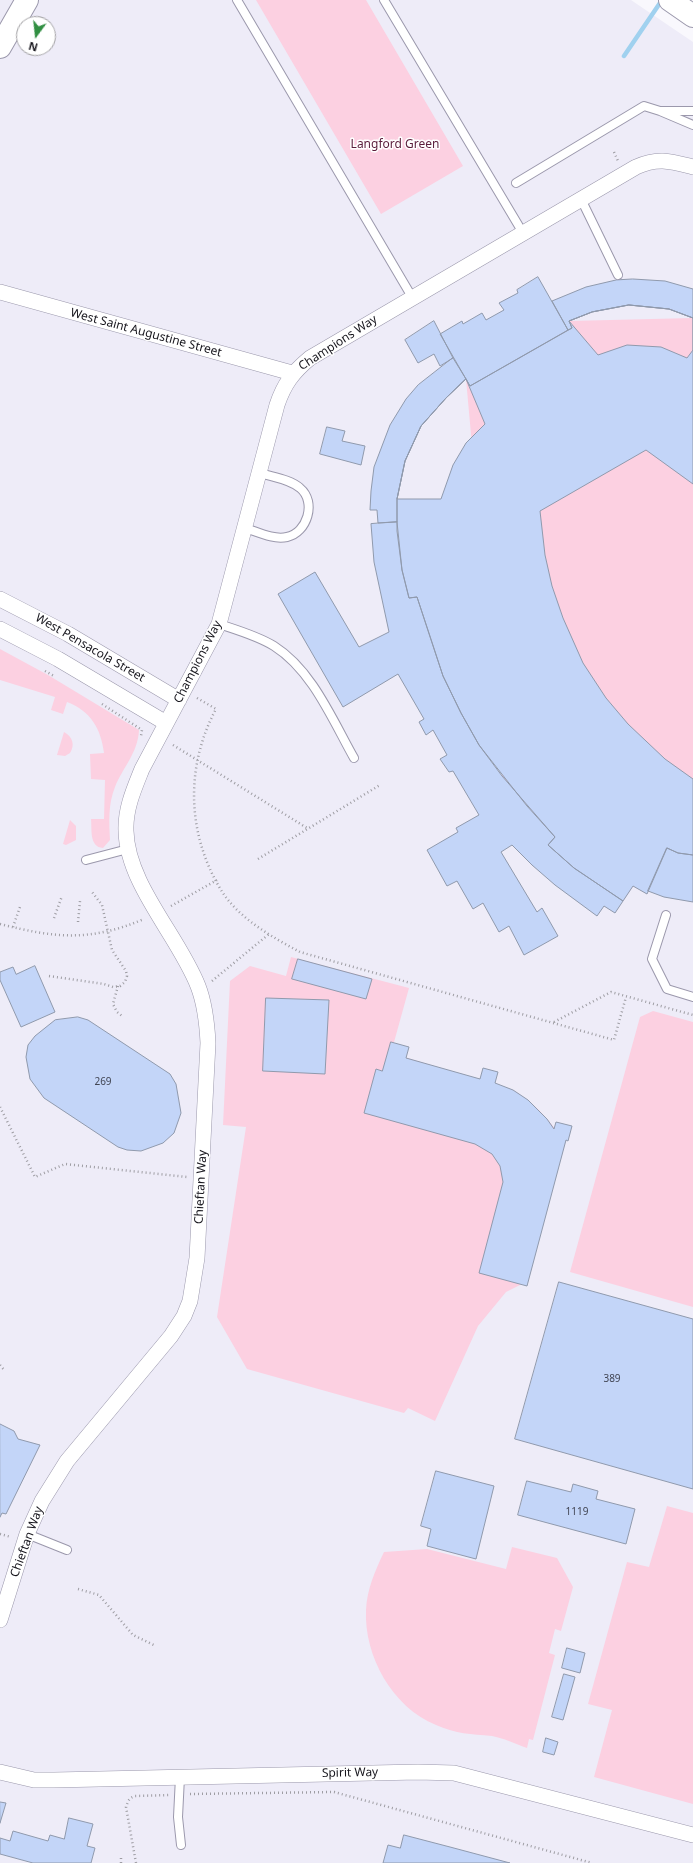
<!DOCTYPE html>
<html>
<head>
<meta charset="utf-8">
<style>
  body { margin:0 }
  #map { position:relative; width:693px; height:1863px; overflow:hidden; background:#f9f8fd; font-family:"Noto Sans",sans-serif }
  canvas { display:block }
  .north { position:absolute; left:16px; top:16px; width:40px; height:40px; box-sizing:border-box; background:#fff; border:1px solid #a2a1a4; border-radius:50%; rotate:195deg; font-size:11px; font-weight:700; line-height:16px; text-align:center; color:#16151c }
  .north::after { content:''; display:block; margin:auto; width:14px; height:18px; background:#318f42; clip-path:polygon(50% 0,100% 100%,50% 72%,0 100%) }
</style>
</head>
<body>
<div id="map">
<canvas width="693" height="1863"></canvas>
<div class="north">N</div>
</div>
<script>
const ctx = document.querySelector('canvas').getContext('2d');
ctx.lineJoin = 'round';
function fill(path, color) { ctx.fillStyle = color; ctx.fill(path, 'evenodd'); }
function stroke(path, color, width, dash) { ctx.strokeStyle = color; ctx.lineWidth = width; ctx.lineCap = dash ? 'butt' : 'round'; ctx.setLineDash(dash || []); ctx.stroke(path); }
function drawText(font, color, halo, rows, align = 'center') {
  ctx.font = font + ' "Noto Sans",sans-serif'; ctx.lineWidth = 3; ctx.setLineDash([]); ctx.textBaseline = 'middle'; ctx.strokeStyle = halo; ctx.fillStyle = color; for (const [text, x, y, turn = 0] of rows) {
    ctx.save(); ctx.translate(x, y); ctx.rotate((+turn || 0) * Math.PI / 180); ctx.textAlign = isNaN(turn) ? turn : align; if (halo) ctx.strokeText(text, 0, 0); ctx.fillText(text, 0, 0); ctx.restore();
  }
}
fill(new Path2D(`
  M0,0h631l62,42v1821h-693zM24,24h24v24h-24z`), '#eeecf8');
fill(new Path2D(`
  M256,0h110l97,166 -82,48z
  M693,318v537l-26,-6 -20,45 -14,-8 -10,15 -68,-64 -53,-61 -36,-397 4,7 101,-58 -2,-7z
  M0,649l48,26 91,55c-1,23 -16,37 -24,57 -7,17 -6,35 -5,53l-7,8c-14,-1 -11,-19 -12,-29h13l1,-39 -14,-1 -1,-25 14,-1c-3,-24 -13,-42 -37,-51l-4,12 -12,-4 4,-13 -55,-17z
  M64,732c9,5 11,13 6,21l-5,3 -8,-1z
  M70,820l6,6v14l-10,5 -3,-1z
  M291,957l118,31 -18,65 122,37c13,8 24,17 34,29 7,8 11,15 19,21l-40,145 -4,-1 -16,8 -28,34 -43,95 -27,-13 -4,5 -157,-44 -30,-52 29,-190 -23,-2 7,-144 20,-15 36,10z
  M653,1011l40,11v285l-123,-35 70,-255z
  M667,1506l26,7v291l-99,-27 18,-67 -24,-6 39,-142 22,5z
  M512,1547l45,11 16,29 -12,44 -6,-2 -6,24 6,2 -22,85 -4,-1 -2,9c-11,-4 -24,-10 -35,-12 -22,-2 -35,-2 -56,-11 -44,-18 -72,-69 -70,-115 1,-21 9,-39 18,-58l43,-3 79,20z`), '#fcd0e1');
stroke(new Path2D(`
  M624,56l38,-56`), '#a0d1ef', 4.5);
const building = new Path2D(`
  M538,277l30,53 -98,56 -30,-52 22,-13 1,3 19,-11 4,7 18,-10 -5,-7 19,-10 -1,-3z
  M633,279l32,2 28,8v29l-24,-9 -40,-4 -37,7 -23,9 3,7 -4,2 -16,-29 34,-14 30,-7z
  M629,305l40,4 24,9v166l-47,-34 -106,61 5,44 7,31 11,32 20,45 23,35 22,26 37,35 28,20v76l-15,-2 -11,-5 -20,46 -14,-8 -10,15 -49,-33 -26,-23 7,-8 -53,-61 -23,-31 -18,-32 -18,-37 -26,-79 -8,1 -7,-28 -5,-39v-32l8,-38 16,-35 25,-28 20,-19 4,7 102,-58 -3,-7 23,-9z
  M629,305l40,4 24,9v32l-6,8 -26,-11 -34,-2 -29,10 -29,-34 23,-9z
  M434,321l19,37 -13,8 -6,-12 -16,9 -13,-23z
  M453,358l13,21 -20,19 -25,28 -16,35 -8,38v23l-19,1 -1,-13h-7l1,-19 3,-24 16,-42 16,-26 12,-14z
  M466,379l19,45 -19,19 -13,22 -12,34h-44l8,-38 16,-35 25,-28z
  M327,427l18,4 -3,10 23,5 -4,19 -41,-11z
  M397,522l5,48 7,28 8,-1 26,79 18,37 18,32 48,61 28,31 -7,8 26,23 49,33 -8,12 -11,-7 -7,10 -42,-31 -23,-20 -20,-20 -11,7 36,60 5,-4 16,28 -34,19 -15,-29 -10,6 -16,-29 -10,6 -16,-28 -10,5 -20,-36 31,-18 -2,-4 23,-13 -26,-44 -4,1 -9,-13 7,-4 -14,-25 -7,5 -7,-13 5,-3 -26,-45 -55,33 -65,-113 37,-22 44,75 30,-15 -15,-70 -3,-38z
  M667,848l11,5 15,2v47l-29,-5 -16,-6z
  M298,959l74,20 -6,20 -74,-20z
  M35,966l20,46 -34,15 -21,-47v-8l13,-5 3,7z
  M266,998l63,2 -4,74 -62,-3z
  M78,1017l10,3 82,54 6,10 5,29 -7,20 -11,10 -22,8 -14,-1 -9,-3 -74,-49 -14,-19 -4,-22 2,-12 7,-9 20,-16z
  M391,1042l18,5 -3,11 74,21 3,-11 15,4 -3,11 18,7 15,10 19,19 7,10 2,-7 16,4 -4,15 -2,-1 -39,146 -48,-13 24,-91 -3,-16 -8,-12 -17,-10 -111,-31 12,-44 6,2z
  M559,1282l134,37v170l-178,-50z
  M0,1424l14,7 4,8 22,6 -34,69 -4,-1 -2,4z
  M436,1471l58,15 -18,73 -49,-13 4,-17 -10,-3z
  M527,1481l44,11 2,-8 25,7 -2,8 39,10 -9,35 -108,-29z
  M567,1648l18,5 -5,20 -18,-5z
  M564,1674l11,3 -12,43 -11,-3z
  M546,1738l12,4 -4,13 -11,-3z
  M0,1802l6,1 -6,20z
  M69,1818l24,6 -6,22 8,2 -4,15h-58l-33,-9v-16l10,3 3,-10 35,10 2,-6 14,4z
  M404,1835l46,12 60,16h-127l5,-18 12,3z`);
fill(building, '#c3d5f8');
stroke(building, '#909aad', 1);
const lane = new Path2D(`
  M237,0l175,297
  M384,0l139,233
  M661,111h32
  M516,183l128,-77 16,5 33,14
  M581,199l37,76
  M245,528c13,4 28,12 42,9 20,-4 30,-35 13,-49 -10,-9 -28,-11 -40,-15
  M219,624c18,6 39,12 55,22 38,24 58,73 80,112
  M86,860l42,-11
  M666,915l-14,44 15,30 26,8
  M27,1534l40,16
  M180,1777l-2,40 3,28`);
const street = new Path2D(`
  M0,292l292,81
  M0,599l68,35 111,66
  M0,629l58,30 108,64
  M0,1620l27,-86 15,-33 25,-40 104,-125 13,-20 6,-15 7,-43 11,-215c-1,-20 -3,-39 -10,-57 -19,-49 -71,-102 -72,-155 -1,-22 8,-42 16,-62l77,-145 58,-219c7,-21 16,-33 33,-47l326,-191c22,-10 34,-6 57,0
  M0,1772l34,8h20l364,-8 36,1 239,62`);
const secondary = new Path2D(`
  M670,0l23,16
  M0,47l27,-47`);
stroke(lane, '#9b98ac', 10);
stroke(street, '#9b98ac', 16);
stroke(secondary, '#9b98ac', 24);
stroke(new Path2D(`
  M614,152l4,9
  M45,671l9,5
  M197,698l19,11c-31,58 -29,125 5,181 17,28 51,47 79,62l314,88 12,-43
  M102,704l40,26 -1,6
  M173,745l134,83
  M258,859l122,-74
  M171,906l46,-26
  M54,918l8,-22
  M78,922l2,-21
  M0,924c55,14 90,18 144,-5
  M13,927l7,-20
  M49,976l55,8 9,3 7,-1 5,-4 2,-6 -1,-5 -14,-21 -10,-45 -10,-13
  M212,981l57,-47
  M118,986l-5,18 4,8 5,4
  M554,1022l57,-30 82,23
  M0,1107l35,70 30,-13 122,13
  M0,1365l5,6
  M0,1534l11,3
  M78,1589l21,6 34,40 23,11
  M190,1794l144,-2 258,71
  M121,1863v-5
  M136,1863l-10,-56c2,-6 3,-9 9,-11l34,-1`), '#9e9da3', 2.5, [1, 3]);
stroke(lane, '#fff', 8);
stroke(street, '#fff', 15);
stroke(secondary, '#fff', 22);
drawText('10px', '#414553', null, [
  ["269",103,1082],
  ["389",612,1379],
  ["1119",577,1512]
]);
drawText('12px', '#5a1d3b', '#fff', [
  ["Langford Green",395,145]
]);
drawText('12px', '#16151c', '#fff', [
  ["West Saint Augustine Street",146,333,15],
  ["Champions Way",338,343,-33],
  ["West Pensacola Street",90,648,30],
  ["Champions Way",198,662,-63],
  ["Chieftan Way",201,1187,-87],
  ["Chieftan Way",27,1542,-70],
  ["Spirit Way",350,1773,-1]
]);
</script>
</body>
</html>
